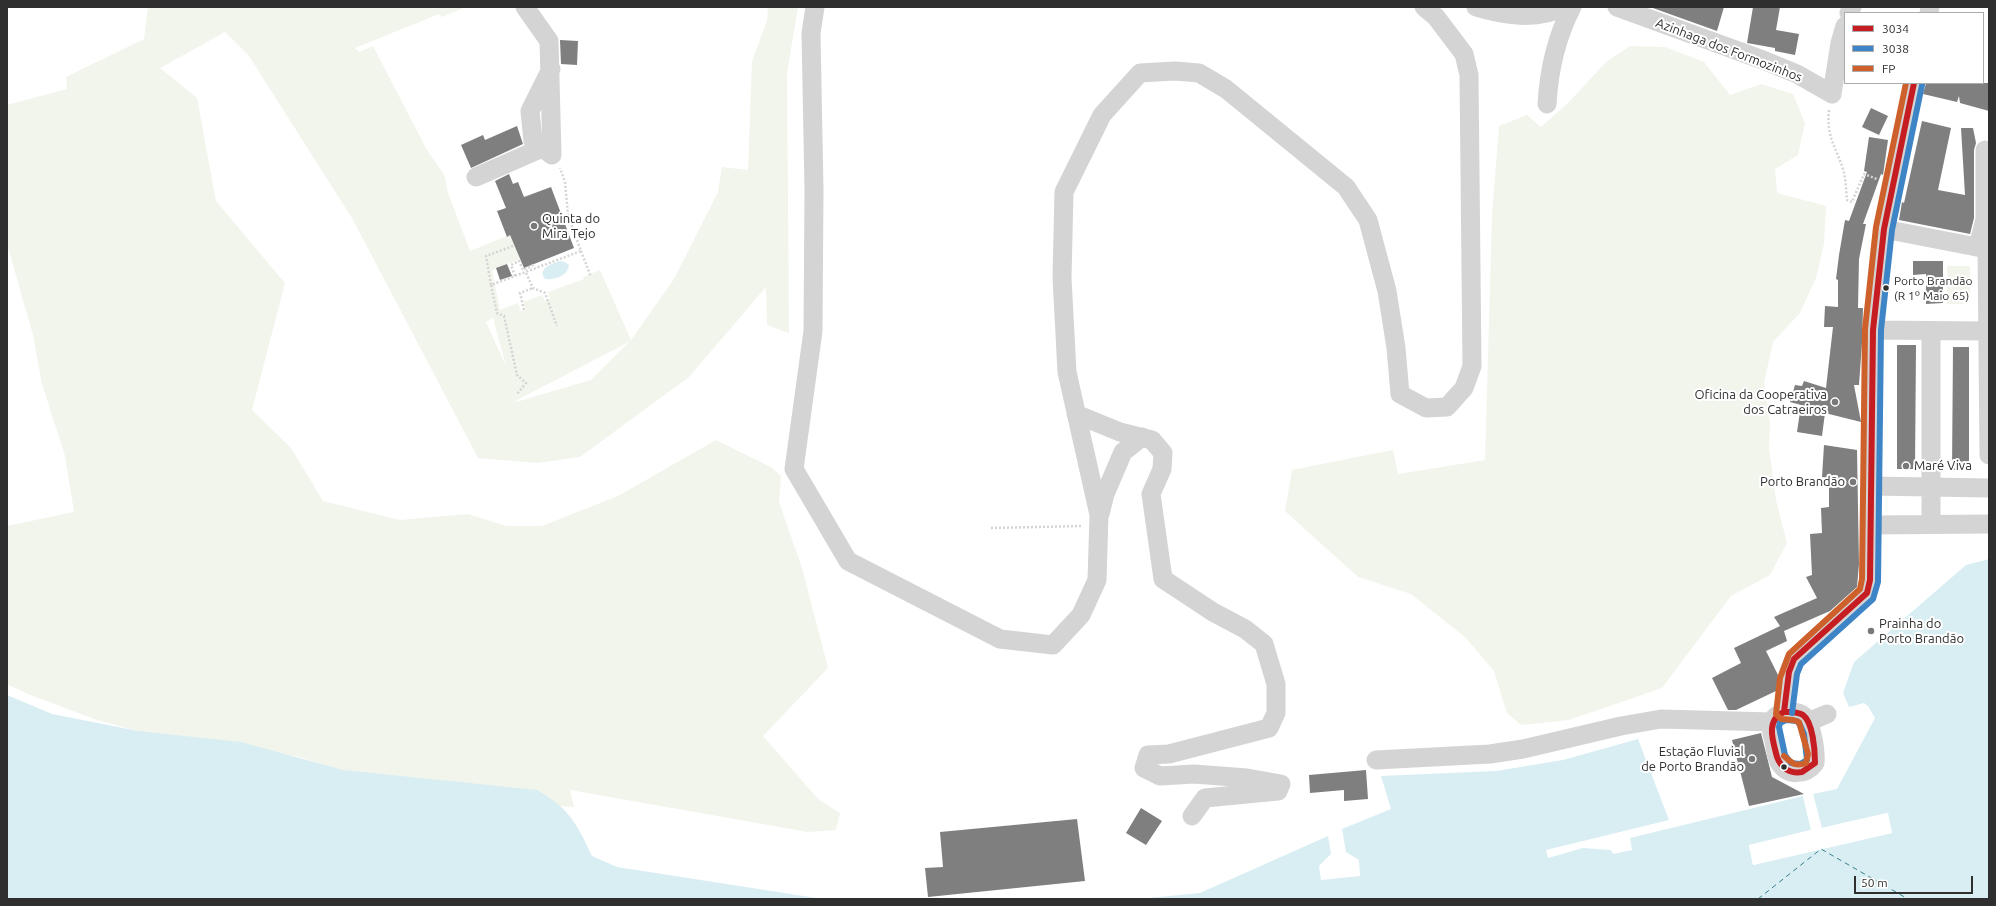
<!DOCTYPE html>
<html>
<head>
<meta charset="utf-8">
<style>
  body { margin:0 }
  #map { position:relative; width:1996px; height:906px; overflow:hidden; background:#fff; font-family:Ubuntu,sans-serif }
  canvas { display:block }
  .frame { position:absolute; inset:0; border:8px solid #2f2f2f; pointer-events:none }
  .legend { position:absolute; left:1844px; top:12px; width:140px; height:72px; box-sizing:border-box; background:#fff; border:1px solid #acacac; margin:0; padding:5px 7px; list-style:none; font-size:12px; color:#2f2f2f }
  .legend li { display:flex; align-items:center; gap:8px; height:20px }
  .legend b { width:20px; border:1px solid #acacac }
  .scale { position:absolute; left:1854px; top:876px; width:119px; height:18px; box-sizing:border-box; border:2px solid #2f2f2f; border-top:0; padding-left:5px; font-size:12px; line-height:14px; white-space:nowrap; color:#2f2f2f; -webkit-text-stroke:3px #fff; paint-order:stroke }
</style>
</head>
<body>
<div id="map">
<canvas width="1996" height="906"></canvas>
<div class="frame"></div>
<ul class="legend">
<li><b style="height:5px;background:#c61d23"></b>3034</li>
<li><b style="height:5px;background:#3d85c6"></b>3038</li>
<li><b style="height:5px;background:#ce612b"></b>FP</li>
</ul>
<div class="scale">50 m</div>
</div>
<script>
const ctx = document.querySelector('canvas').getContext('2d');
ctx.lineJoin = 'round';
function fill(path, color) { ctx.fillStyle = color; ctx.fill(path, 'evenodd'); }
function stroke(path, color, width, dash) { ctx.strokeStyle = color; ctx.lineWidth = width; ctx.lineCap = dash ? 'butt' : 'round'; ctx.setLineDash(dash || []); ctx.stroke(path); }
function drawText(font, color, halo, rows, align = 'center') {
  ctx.font = font + ' Ubuntu,sans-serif'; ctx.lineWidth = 4; ctx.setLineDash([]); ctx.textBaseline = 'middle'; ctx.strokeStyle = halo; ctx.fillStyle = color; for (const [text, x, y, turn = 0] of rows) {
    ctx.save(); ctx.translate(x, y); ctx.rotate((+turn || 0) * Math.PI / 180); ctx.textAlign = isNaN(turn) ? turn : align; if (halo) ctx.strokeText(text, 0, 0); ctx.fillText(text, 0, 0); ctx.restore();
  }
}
fill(new Path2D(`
  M148,7h318l-24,10 -3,-3 -84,34 4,4 14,-6 54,104 18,26 2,14 23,61 40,-16 10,24 -28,11 8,40 18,-7 3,8 5,-1 -3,-8 19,-7 3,6 5,-2 -2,-7 36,-13 -1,-2 17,-7 31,70 43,-61 44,-87 4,-25 26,3 4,-109 15,-40 1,-14h30l-11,66 2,260 -22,-8 -1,-38 -77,90 -109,80 -42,6 -60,-5 -126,-240 -103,-162 -24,-24 -65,36 37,30 19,103 69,82 -33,127 39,38 32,53 77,19 68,-6 38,12h36l76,-30 98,-56 55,27 10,9 -2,26 23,66 26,100 -65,68 56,64 21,13 -4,17 -28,2 -238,-42 4,17 -63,-3 -181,-36 -27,-10 -83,-18 -58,-2 -68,-19 -66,-25 -21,-10v-158l67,-14 -9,-56 -23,-72 -9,-49 -26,-91v-139l60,-16 -1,-12 78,-38zM493,318l13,48 -20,-44zM629,342l-38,38 -75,22 1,-2z
  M1630,46l35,1 39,15 26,33 31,-11 32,10 12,29 -7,32 -23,14 2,24 49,13 -2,38 -8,34 -16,35 -27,29 -9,41 6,40 -1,25 7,52 11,43 -17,32 -39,21 -69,92 -93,32 -48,5 -14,-12 -13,-42 -28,-33 -55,-44 -53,-17 -73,-66 7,-41 101,-20 5,24 87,-14 7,-244 7,-90 28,-11 14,12 28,-25 37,-40z
  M1947,266h23v28h-6v10h-17z`), '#f2f5ec');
fill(new Path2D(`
  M560,261l5,1 4,3c-1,11 -14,15 -24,14 -8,-11 7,-15 15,-18z
  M1989,559v340h-851l62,-6 128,-57 3,18 -12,12 2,14 39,-4 -1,-16 -13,-8 -4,-23 49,-20 -10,-33 115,-5 67,-11 75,-21 31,81 -123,30 2,8 35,-10 28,2 2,4 19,-4 -2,-12 173,-42 8,34 -62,15 4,20 139,-32 -5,-20 -66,15 -8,-34 24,-5 38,-71 -7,-12 -4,-3 -15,4 -6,-14 11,-31 112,-97z
  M7,695l45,19 86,17 103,11 102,28 194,20c32,18 40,34 55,66l25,11 206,32h-816z`), '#d8eef3');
fill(new Path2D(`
  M1813,794l9,34 66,-15 4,20 -139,32 -4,-20 62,-15 -8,-34h2l8,35 -62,15 4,17 135,-32 -4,-16 -65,15 -10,-35z`), '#fff');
stroke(new Path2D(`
  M1758,899l63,-50 87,50`), '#367f8e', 1, [5, 4]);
fill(new Path2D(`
  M1650,7h74l-7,24z
  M1753,7h27l-4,23 23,4 -4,21 -20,-4v-3l-28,-5z
  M560,40l18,1 -1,24 -16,-1z
  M1926,83h63v28l-29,-8 -1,-7 -2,6 -34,-8z
  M1871,108l17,8 -9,19 -17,-8z
  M1922,121l29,7 -13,62 27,5 -4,-67h12l3,15 -2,7v68l-4,16 -71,-14 3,-18 2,1z
  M517,126l6,18 -52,24 -10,-23 22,-10 2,5z
  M1869,137l19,3 -5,35 -2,-1 -18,50h3l-7,35 -1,49h5l-1,35 -3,42h-5l7,37 -36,-9 -3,23 -25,-4 4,-27 -11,-3 5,-17 7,1 2,-5 22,7 7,-61h-9l1,-21 13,1v-27l-2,-1 3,-24 6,-35 4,1 18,-49 -3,-1z
  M509,174l4,10 5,-2 6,15 27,-10 23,61 -50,20 -14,-33 -3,2 -10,-26 9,-3 -11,-27z
  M1913,261h30v42l-17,1v-30l-13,1z
  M507,264l5,12 -12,4 -4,-12z
  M1897,345h19l-1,124h-18z
  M1953,347h16v123h-17z
  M1824,445l33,5 2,114 -2,23 -27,24 -46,20 3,10 -21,10 12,24 -2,16 -40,19h-8l-16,-32 29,-15 -7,-15 46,-22 -6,-9 43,-19 -11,-21 6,-2 -2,-41 12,-1 -1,-25 8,-1v-29l-7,-1z
  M1761,733l11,44 32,17 -55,12 -17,-66z
  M1366,770l2,29 -24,2v-11l-34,3 -1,-18z
  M1141,808l21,13 -16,24 -20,-12z
  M1077,819l8,62 -157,16 -3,-29 18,-1 -3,-35z`), '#7f7f7f');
stroke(new Path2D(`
  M1829,110c-3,27 7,37 14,59 3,10 3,21 4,31l5,2 12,-28 13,5
  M513,246l-27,10 5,29 90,-34 -13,-36 -3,-33 -5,-14
  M581,251l10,26
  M526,273l7,15 12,5 12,33
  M515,276l-4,-11 8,-4 4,9 12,-6
  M491,285l6,28 7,3 13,59 9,8 -9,11
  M524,310l-4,-17 13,-5
  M991,528l91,-2`), '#d4d4d4', 2.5, [2, 2]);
stroke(new Path2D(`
  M525,7l24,34 3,114 -19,-14 -3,-30 21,-42
  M815,7l-4,26 3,157 -1,141 -19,138 54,92 152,78 53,6 28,-30 16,-35 2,-65 -32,-143 -5,-94 2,-86 38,-77 38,-42 35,-2 24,2 27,16 120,98 22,33 19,71 9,57 4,46 26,14 21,-1 17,-19 8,-22 -3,-291 -5,-21 -28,-37 -12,-10
  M1476,7c26,8 62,14 87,0
  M1617,7l146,53 34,14 35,20 8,-51 5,-17
  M1849,13l3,-6
  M1929,13l1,-6
  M1547,104c2,-35 9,-66 25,-97
  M476,177l66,-29
  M1884,229l103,20 2,206
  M1978,247l7,-28v-69
  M1873,330l114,1
  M1076,414l44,18 32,8 11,13 -1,16 -11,25 12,85 50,33 32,17 19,15 12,40v29l-7,15 -100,26 -21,1 -4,13 16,8 34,-2 53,4 34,6 -3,7 -73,7 -13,18
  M1871,486l118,2
  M1100,514l5,-20 18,-42 19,-15
  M1931,524v-193
  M1871,525l118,-1
  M1784,712l5,-40 5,-13 22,-21 40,-34 11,-11 3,-13 3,-250 11,-101 30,-146
  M1784,712c7,0 15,-1 21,5 7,8 11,35 10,46 -9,12 -27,14 -36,-1 -3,-6 -4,-15 -5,-21 -2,-6 -4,-13 -2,-19 2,-6 7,-8 12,-10z
  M1808,722l19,-8
  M1376,760l114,-6 33,-5 98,-23 40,-7 111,3`), '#d4d4d4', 19);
stroke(new Path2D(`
  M1784,712l5,-40 5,-13 73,-66 3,-13 3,-250 11,-101 30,-146
  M1784,712c6,0 13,-1 19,3 10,7 12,36 12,48l-13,9c-12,2 -21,-4 -25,-15 -4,-16 -12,-37 7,-45z`), '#c61d23', 6);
stroke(new Path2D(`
  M1792,713l5,-39 4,-10 72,-65 5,-17 3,-252 11,-100 30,-145
  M1786,720l11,1 3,4 4,9 3,26 -7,4 -9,-1 -6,-8 -6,-28 1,-4z`), '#3d85c6', 6);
stroke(new Path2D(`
  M1784,756c8,7 11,11 22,7l2,-9 -9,-32 -6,-2 -12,-1 -5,-5 4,-36 9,-24 71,-65 2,-10 3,-250 11,-102 30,-144`), '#ce612b', 6);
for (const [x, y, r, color] of [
  [534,226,4,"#787878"],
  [1886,288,3.5,"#2f2f2f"],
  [1835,402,4,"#787878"],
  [1906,466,4,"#787878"],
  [1853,482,4,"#787878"],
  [1871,631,4,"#787878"],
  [1752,759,4,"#787878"],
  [1784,767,3.5,"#2f2f2f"]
]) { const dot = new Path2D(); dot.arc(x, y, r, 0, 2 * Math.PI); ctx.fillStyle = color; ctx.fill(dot); stroke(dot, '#fff', 1.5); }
drawText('12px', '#2f2f2f', '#fff', [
  ["Porto Brandão",1894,281],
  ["(R 1º Maio 65)",1894,296]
], 'left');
drawText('13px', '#2f2f2f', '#fff', [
  ["Azinhaga dos Formozinhos",1729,50,21]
]);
drawText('13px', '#2f2f2f', '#fff', [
  ["Quinta do",542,219],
  ["Mira Tejo",542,234],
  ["Oficina da Cooperativa",1827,395,"right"],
  ["dos Catraeiros",1827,410,"right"],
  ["Maré Viva",1914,466],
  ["Porto Brandão",1845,482,"right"],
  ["Prainha do",1879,624],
  ["Porto Brandão",1879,639],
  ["Estação Fluvial",1744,752,"right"],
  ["de Porto Brandão",1744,767,"right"]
], 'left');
</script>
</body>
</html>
